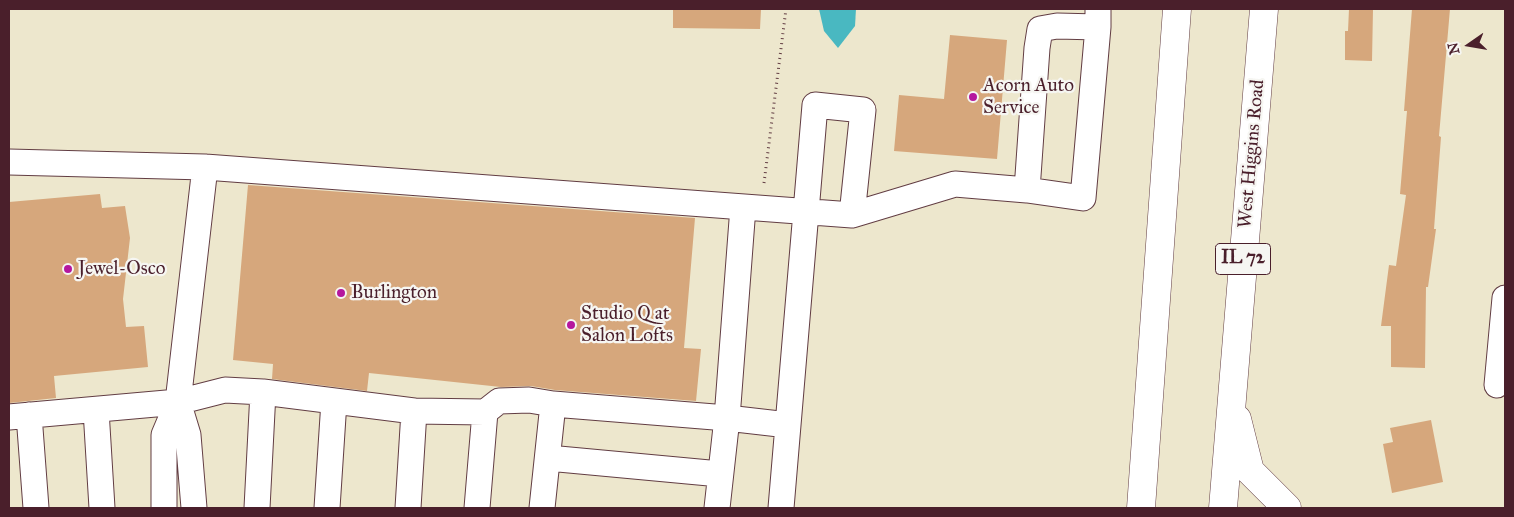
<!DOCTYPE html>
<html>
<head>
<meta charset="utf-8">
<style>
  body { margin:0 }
  #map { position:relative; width:1514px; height:517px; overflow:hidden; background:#ede7cd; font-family:"IM FELL Great Primer",serif }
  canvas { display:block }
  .frame { position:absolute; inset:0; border:10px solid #4a1f2b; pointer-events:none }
  .north { position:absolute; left:1444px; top:20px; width:50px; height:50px; -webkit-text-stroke:4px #f6f6f2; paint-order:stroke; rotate:257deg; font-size:14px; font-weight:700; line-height:20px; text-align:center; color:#4a1f2b }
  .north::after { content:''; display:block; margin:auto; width:18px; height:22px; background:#4a1f2b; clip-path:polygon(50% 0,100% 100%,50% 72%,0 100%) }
</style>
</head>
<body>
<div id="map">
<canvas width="1514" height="517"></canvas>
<div class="frame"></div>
<div class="north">N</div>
</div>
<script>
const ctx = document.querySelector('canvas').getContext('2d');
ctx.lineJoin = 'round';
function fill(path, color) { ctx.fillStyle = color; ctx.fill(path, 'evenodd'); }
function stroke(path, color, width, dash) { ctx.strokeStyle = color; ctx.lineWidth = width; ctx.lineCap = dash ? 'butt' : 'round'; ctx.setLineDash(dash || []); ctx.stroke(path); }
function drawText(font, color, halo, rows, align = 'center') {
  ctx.font = font + ' "IM FELL Great Primer",serif'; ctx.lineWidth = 4.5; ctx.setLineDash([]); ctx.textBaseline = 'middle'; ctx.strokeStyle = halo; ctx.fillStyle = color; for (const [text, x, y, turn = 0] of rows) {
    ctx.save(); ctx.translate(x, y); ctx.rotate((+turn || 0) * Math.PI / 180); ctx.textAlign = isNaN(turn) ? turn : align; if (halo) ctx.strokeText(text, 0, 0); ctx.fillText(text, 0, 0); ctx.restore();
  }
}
fill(new Path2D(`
  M819,9h37l-1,17 -17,22 -14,-17z`), '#49b8c1');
fill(new Path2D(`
  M673,9h88l-1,20 -87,-1z
  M1349,9h24l-1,52 -27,-1v-29h3z
  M1412,9h38l-11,127 2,1 -7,92h2l-8,58h-2l-1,81 -34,-1v-41h-10l8,-61 7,1 10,-71 -6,-1 7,-83h-3z
  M950,35l57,5 -10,119 -103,-8 5,-56 45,4z
  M248,185l447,33 -11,130 17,1 -5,52 -141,-11 -24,-4 -30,1 -132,-14 -2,18 -95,-12 1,-15 -40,-4z
  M100,194l2,14 23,-2 5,32 -7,61 3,28 18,-1 4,41 -94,9 2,22 -47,5v-201z
  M1431,420l12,62 -51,11 -9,-49 10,-2 -3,-14z`), '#d6a77c');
const minor = new Path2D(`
  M9,162l196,5 647,48 103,-31 72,6 56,8 15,-171v-18
  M1027,190l10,-142 3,-19 17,-3 41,1
  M1497,385l8,-87
  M263,392l151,19 -6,97
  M178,402l10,33 6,73
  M553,404l174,14 16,-211
  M96,410l6,98
  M414,411l71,1 -8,96
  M485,412l14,-11 30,-1 24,4 -11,104
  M29,415l7,93
  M9,417l169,-15 47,-12 38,2 -6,116
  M548,458l172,16
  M164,508v-73l14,-33 27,-235
  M327,508l7,-107
  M717,508l10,-90 61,7
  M781,508l34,-403 48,5 -11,105`);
const major = new Path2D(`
  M1237,419l13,52 37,37
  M1141,508l36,-499
  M1223,508l41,-499`);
stroke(minor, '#623d43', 27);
stroke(major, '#623d43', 29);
stroke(new Path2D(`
  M764,183l22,-174`), '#623d43', 3, [1, 4]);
stroke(minor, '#fff', 25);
stroke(major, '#fff', 28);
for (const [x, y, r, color] of [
  [973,97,5,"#b5179e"],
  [68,269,5,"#b5179e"],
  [341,293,5,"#b5179e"],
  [571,325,5,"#b5179e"]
]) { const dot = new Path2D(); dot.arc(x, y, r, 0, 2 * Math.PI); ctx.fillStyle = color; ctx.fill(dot); stroke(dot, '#f6f6f2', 2); }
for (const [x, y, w] of [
  [1243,259,55]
]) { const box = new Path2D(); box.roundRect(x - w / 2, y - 15.5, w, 31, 4); ctx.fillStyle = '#f6f6f2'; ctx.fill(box); stroke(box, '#4a1f2b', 1); }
drawText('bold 18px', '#4a1f2b', null, [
  ["IL 72",1243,259]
]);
drawText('19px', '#4a1f2b', '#f6f6f2', [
  ["Acorn Auto",983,86],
  ["Service",983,108],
  ["Jewel-Osco",78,269],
  ["Burlington",351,293],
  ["Studio Q at",581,314],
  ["Salon Lofts",581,336]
], 'left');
drawText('19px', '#4a1f2b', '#f6f6f2', [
  ["West Higgins Road",1252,154,-85]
]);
</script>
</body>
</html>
